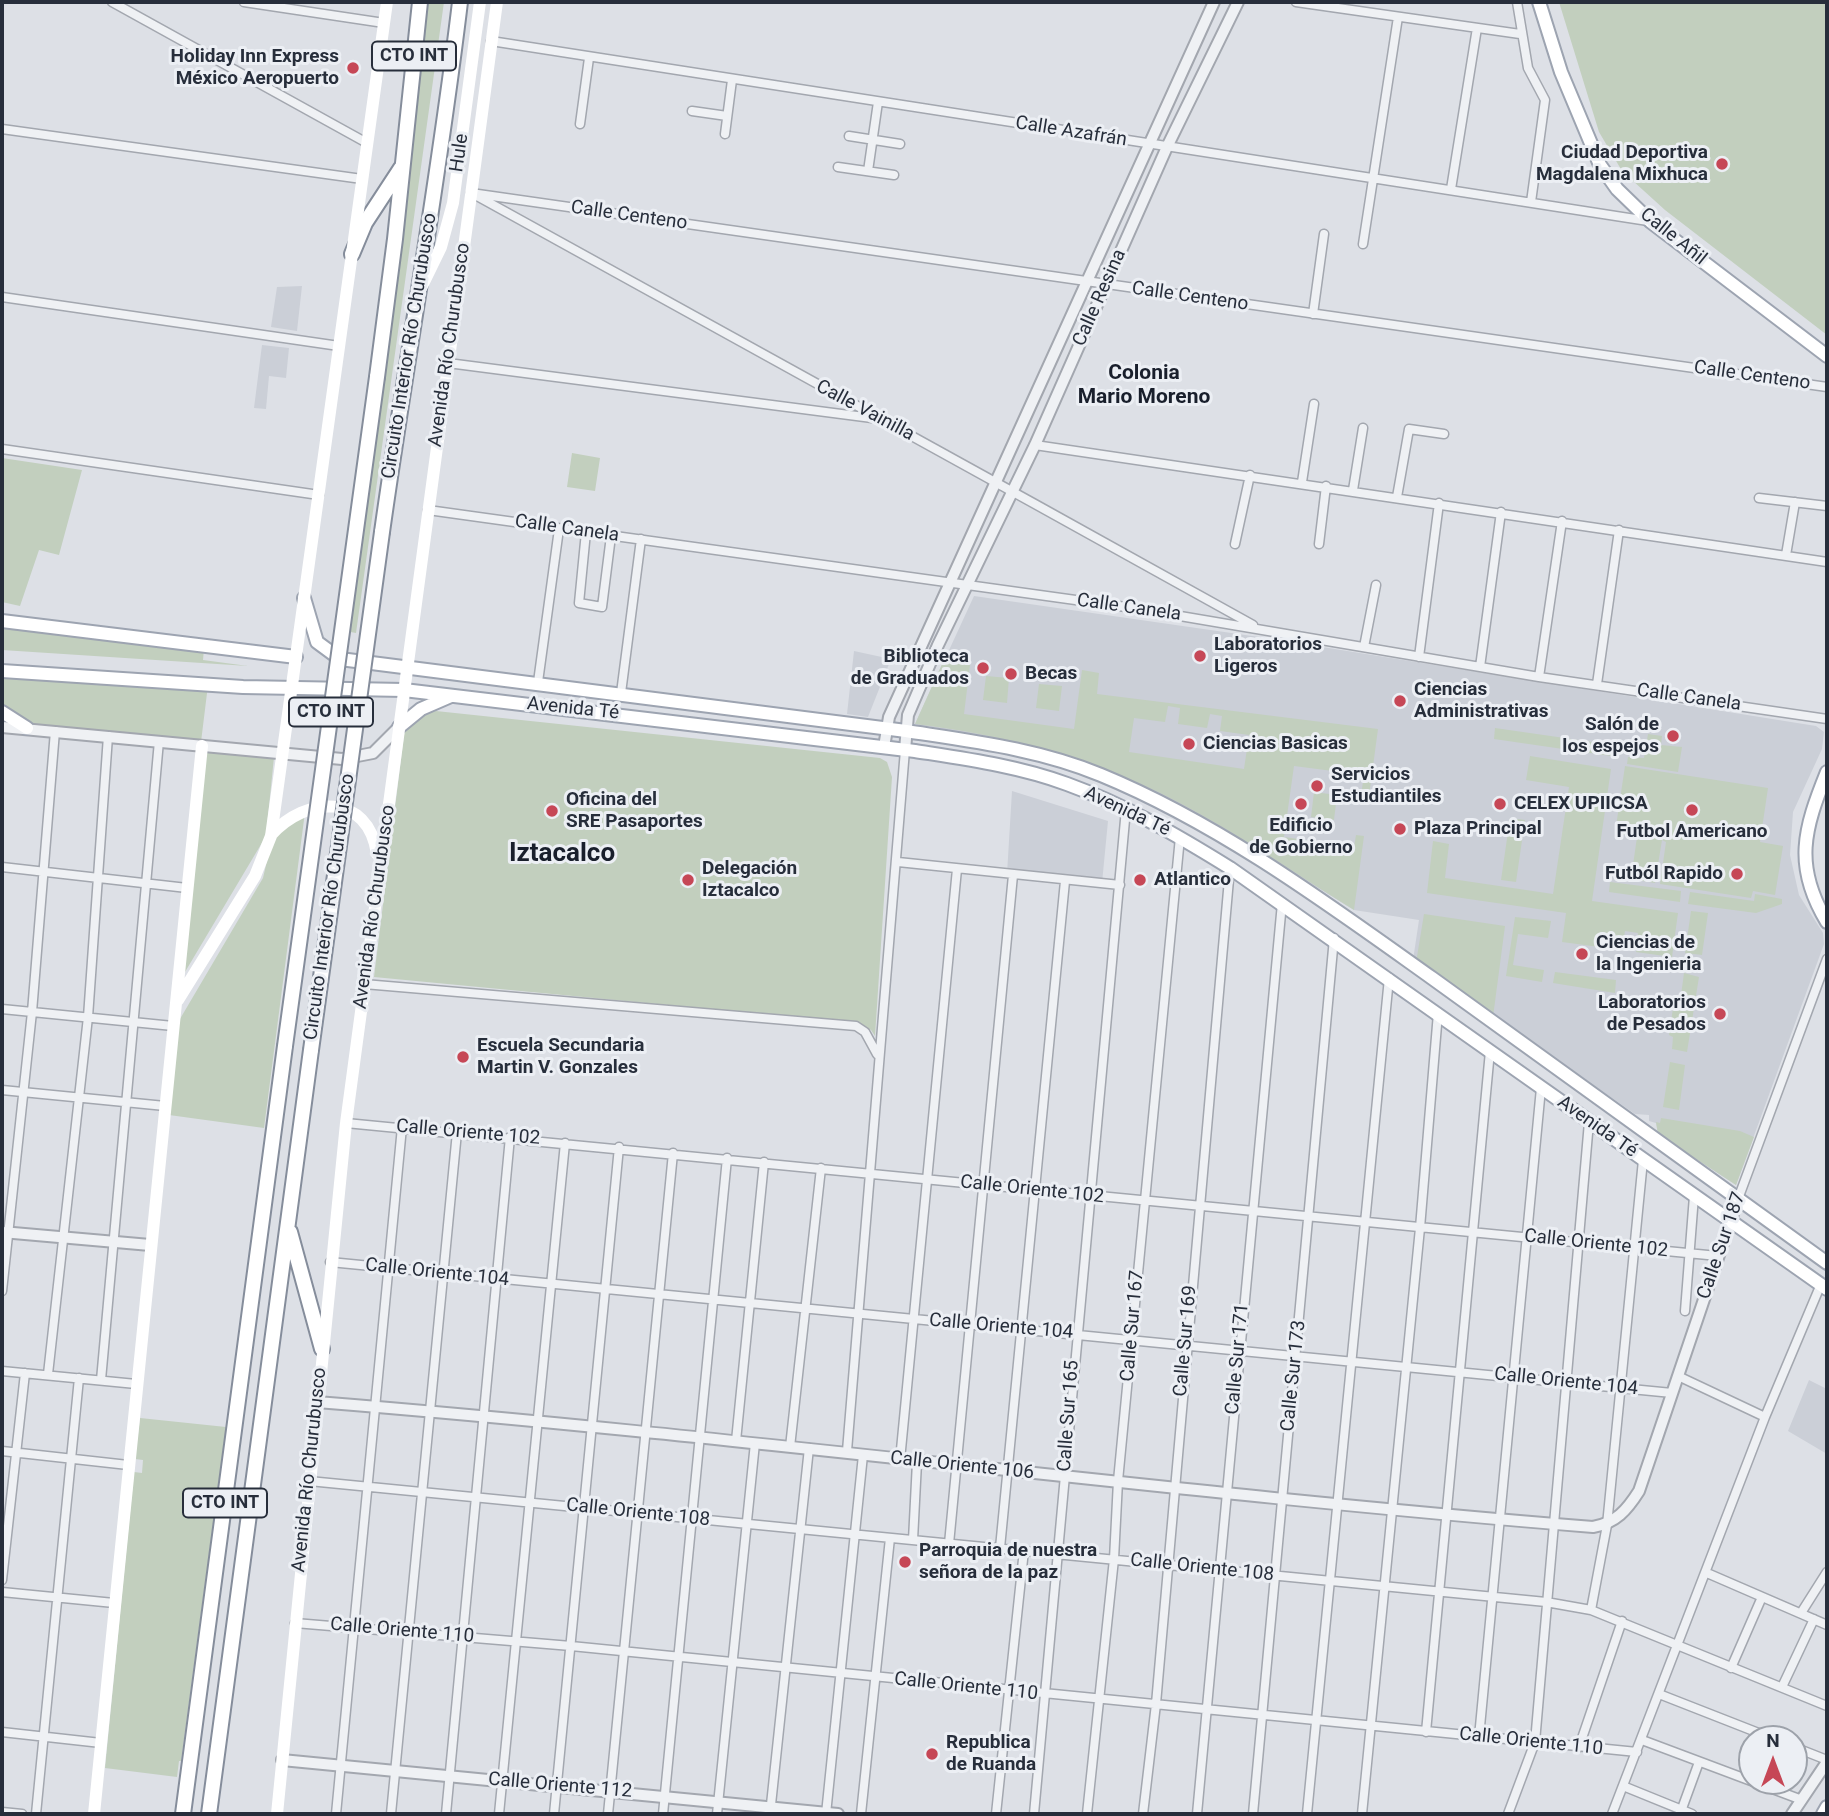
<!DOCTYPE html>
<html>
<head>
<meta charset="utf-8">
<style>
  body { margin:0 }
  #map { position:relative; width:1829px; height:1816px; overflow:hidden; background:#dde0e6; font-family:Roboto,sans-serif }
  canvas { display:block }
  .frame { position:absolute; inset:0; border:4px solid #272e3b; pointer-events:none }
  .north { position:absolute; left:1738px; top:1725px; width:70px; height:70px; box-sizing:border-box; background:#eceff4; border:2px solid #9da2aa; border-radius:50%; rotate:0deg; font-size:19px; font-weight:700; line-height:28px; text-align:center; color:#272e3b }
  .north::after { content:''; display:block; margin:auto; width:24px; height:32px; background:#c64756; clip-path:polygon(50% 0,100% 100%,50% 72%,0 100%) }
</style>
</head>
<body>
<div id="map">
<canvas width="1829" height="1816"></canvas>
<div class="frame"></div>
<div class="north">N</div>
</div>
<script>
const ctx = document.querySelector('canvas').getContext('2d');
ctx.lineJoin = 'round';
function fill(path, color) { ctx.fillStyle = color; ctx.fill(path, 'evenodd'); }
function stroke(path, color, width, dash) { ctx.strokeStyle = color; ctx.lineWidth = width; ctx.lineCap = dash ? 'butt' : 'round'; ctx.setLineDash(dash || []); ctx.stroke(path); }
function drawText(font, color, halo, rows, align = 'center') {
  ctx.font = font + ' Roboto,sans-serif'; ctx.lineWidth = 6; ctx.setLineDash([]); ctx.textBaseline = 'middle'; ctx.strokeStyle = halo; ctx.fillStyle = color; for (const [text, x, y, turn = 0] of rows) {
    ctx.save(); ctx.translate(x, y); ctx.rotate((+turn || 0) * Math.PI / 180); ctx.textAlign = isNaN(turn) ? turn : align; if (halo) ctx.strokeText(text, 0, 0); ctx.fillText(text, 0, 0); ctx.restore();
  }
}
fill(new Path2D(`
  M302,286l-5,45 -26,-4 6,-40z
  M262,345l27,3 -3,30 -17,-2 -3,33 -12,-1z
  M974,596l292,42 550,88 8,6 -2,17 -29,63 -3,43 9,40 24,38 1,11 -88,241 -78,-51 -2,-11 -7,-2v-6l-14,-1 -222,-154 6,-40 -65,-10 -171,-105 -84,-38 -76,-24 -108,-19z
  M854,651l37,8 -23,58 -21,-3z
  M1012,791l96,30 -6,62 -95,-9z
  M1809,1380l18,9v65l-39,-23z`), '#cbcfd7');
fill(new Path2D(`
  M427,2h17l-88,631 -11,-2 57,-391 7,-104z
  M1559,2h268v333l-162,-125 -43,-39 -23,-39z
  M572,453l28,5 -5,33 -28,-4z
  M2,458l80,12 -23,85 -20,-5 -19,56 -18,-4z
  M2,624l202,25 -1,11 45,6 -246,-16z
  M947,653l24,4 -7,57 110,15 8,-59 17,3 -2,21 281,35 -9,67 -8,-1 3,-20 -70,-9 -10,71 70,10 2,-12 8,1 -10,74c-68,-42 -135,-90 -207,-123 -74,-34 -151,-53 -232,-63zM1168,706l12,2 -2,16 29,4 3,-14 12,2 -2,15 29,4 -5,34 -115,-17 5,-34 31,4z
  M986,676l23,2 -2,25 -24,-3z
  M2,677l206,8 -7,57 -171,-17 -28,-17z
  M1039,684l23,2 -3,25 -23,-3z
  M436,711l444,47 7,4 5,15 -17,259 -4,-6 -15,-7 -482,-46 31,-250 16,-13z
  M1495,728l125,18 -2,11 -124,-18z
  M1648,734l14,2 -1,9 21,2 -4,25 -51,-8 1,-7 16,1z
  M200,752l74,5 -8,79 -84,141z
  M1530,756l81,13 -19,132 86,12 -6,44 -36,-5 2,-19 -13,-2 -3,19 -60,-8 4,-29 -139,-20 6,-52 16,3 -4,34 108,16 16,-107 -43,-7z
  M1625,766l143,22 -8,54 23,4 -8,49 -22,-4 -2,7 -91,-14 6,-42 -4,-2 -7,43 -24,-4 6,-42 -22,-4z
  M1314,792l23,3 -3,25 -23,-3z
  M305,812l-41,316 -95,-13 8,-91 86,-146 12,-52z
  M1510,818l15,2 -9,62 -15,-2z
  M1610,882l71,9 -1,11 -71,-10z
  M1690,892l64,9 1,-7 27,5v5l-26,9 -68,-9z
  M1691,911l17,2 -6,42 -17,-2z
  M1424,914l81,12 -12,91 -77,-54z
  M1515,917l36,4 -3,17 -30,-4 -5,31 31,5 -2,12 -36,-6z
  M1555,972l61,8 -1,13 -62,-10z
  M1684,973l15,4 -12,75 -15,-3 1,-12 -4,-2 6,-40h6z
  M1670,1062l15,3 -6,45 -16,-3z
  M1661,1118l79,13 14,6 -18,48 -78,-51 -2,-12 4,1z
  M140,1418l86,9 -45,334h-2l-2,16 -72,-9 29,-296 8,1 1,-13 -8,-1z`), '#c2cfbe');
const minor = new Path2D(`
  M112,2l255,141
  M244,2l140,21
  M1296,2l224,32
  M1517,2l11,66 17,32 -14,102
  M491,41l1157,180
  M692,111l35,5
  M580,124l9,-66
  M2,129l360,50
  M725,134l7,-54
  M849,136l51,8
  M838,167l56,8
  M868,171l10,-69
  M1451,189l26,-161
  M471,193l1356,194
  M477,196c259,144 518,285 776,429
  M1363,244l35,-227
  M2,297l337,49
  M1313,314l11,-80
  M448,363l424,55
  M1035,445l792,117
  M2,449l317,46
  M1302,482l12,-78
  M1353,490l10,-62
  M1397,497l12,-68 35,5
  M1759,498l68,8
  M428,510l705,98 406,69 288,42
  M586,532l-7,71 23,4 9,-71
  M1235,544l15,-69
  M1319,544l7,-58
  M1786,555l9,-53
  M1364,647l12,-62
  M1419,657l20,-154
  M1480,667l21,-155
  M1539,677l23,-156
  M538,682l21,-153
  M1597,684l22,-154
  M621,693l20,-154
  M898,862l222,23
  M2,867l185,21
  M364,984l492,42 9,6 12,22
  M2,1009l171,17
  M2,1090l163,16
  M346,1123l1372,133
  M1738,1199l89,-240
  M330,1262l1342,131
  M2,1291l30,-279 23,-281
  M1685,1311l9,-115
  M2,1371l134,13
  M48,1374l40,-357 20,-281
  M1678,1376l87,41
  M101,1380l58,-639
  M736,1441l28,-279
  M790,1447l31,-279
  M2,1451l126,14
  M847,1451l58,-701
  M900,1460l57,-591
  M309,1481l1237,121 45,8 236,96
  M913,1540l4,-78
  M949,1544l64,-669
  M1000,1548l65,-667
  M1707,1573l120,52
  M2,1580l23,-207
  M2,1592l112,11
  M1591,1610l16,-85 36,-365
  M1801,1613l26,-41
  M295,1623l276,23 1066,106
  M1731,1668l31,-71
  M1782,1687l32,-68
  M1659,1694l115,45
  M2,1732l99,11
  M1426,1732l64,-681
  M1479,1737l62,-649
  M1642,1740l160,60
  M1579,1747l43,-126
  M1794,1747l33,13
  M1623,1786l69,28
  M2,1812l20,2
  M36,1814l43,-436
  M336,1814l66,-687
  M391,1814l66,-682
  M446,1814l64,-677
  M499,1814l66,-671
  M554,1814l65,-667
  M608,1814l65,-661
  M663,1814l64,-656
  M717,1814l38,-371
  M770,1814l39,-366
  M826,1814l37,-359
  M861,1814l29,-276
  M996,1814l28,-264
  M1034,1814l92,-1005
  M1087,1814l27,-255 4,-78 62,-644
  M1143,1814l13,-110 74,-836
  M1197,1814l85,-911
  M1253,1814l81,-876
  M1307,1814l82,-836
  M1362,1814l58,-586 18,-215
  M1508,1814l27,-72 54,-620
  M1612,1814l153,-397 56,-133
  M1680,1814l19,-52`);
const tertiary = new Path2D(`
  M2,727l340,32 31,-6 26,-26
  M884,747l5,-30 325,-715
  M905,750l3,-35 30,-70 97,-200 132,-298 71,-145
  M2,1232l148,13
  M317,1402c426,34 850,91 1276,125 23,-4 34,-17 46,-36l99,-292
  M282,1760l556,54
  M1792,1814l35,-52`);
const primary = new Path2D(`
  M1539,2l22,70 39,93 17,24 34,33 176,134
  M304,598l13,44 23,17 566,72c65,10 133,18 195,44 119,49 227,129 331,203 132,94 263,190 395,285
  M2,621l294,36
  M2,671l241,16 161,3 511,61c51,8 103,15 152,33 58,21 110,51 163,84l597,421
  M2,712l25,16
  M399,727l22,-18 30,-13
  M1827,772c-23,57 -34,94 0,150
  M1823,1814l4,-7`);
const motorway = new Path2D(`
  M352,254l13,-31 36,-55
  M377,377l18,-138 25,-237
  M382,532c25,-177 57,-353 78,-530
  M290,1232l32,117
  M183,1814l102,-768
  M209,1814l102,-764`);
stroke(minor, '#a3a7af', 11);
stroke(tertiary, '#a3a7af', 14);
stroke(primary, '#9da4b1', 16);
stroke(motorway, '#858d9b', 18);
stroke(minor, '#eff1f4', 8);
stroke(tertiary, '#eff1f4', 10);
stroke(new Path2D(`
  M421,288l20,-41 12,-44 27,-201
  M271,835c35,-39 97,-43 106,19
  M178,1000l77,-124 16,-40 116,-834
  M94,1814l108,-1068
  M277,1814l69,-691 151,-1121`), '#fff', 12);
stroke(primary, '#fff', 12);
stroke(motorway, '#fff', 14);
const motorwayBridge = new Path2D(`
  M285,1046l92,-669
  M311,1050l71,-518`);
stroke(motorwayBridge, '#858d9b', 18, []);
stroke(motorwayBridge, '#fff', 14);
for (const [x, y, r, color] of [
  [353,68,7,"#c64756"],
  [1722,164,7,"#c64756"],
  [1200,656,7,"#c64756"],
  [983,668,7,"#c64756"],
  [1011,674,7,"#c64756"],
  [1400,701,7,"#c64756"],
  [1673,736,7,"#c64756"],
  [1189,744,7,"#c64756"],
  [1317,786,7,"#c64756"],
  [1301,804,7,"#c64756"],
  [1500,804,7,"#c64756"],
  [1692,810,7,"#c64756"],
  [552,811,7,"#c64756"],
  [1400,829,7,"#c64756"],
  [1737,874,7,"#c64756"],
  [688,880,7,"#c64756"],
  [1140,880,7,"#c64756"],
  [1582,954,7,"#c64756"],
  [1720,1014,7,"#c64756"],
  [463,1057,7,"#c64756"],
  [905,1562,7,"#c64756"],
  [932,1754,7,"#c64756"]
]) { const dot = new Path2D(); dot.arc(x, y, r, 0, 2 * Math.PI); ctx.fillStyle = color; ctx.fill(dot); stroke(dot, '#eceff4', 2.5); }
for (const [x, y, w] of [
  [414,56,84],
  [331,712,84],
  [225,1503,84]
]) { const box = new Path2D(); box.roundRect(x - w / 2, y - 14.5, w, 29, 5); ctx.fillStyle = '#eceff4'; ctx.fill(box); stroke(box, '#272e3b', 2); }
drawText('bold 18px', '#272e3b', null, [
  ["CTO INT",414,56],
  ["CTO INT",331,712],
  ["CTO INT",225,1503]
]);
drawText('bold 19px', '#272e3b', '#eceff4', [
  ["Holiday Inn Express",339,57,"right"],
  ["México Aeropuerto",339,79,"right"],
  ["Ciudad Deportiva",1708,153,"right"],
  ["Magdalena Mixhuca",1708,175,"right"],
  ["Laboratorios",1214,645],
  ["Ligeros",1214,667],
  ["Biblioteca",969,657,"right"],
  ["de Graduados",969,679,"right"],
  ["Becas",1025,674],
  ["Ciencias",1414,690],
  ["Administrativas",1414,712],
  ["Salón de",1659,725,"right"],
  ["los espejos",1659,747,"right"],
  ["Ciencias Basicas",1203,744],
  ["Servicios",1331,775],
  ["Estudiantiles",1331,797],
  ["Oficina del",566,800],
  ["SRE Pasaportes",566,822],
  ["CELEX UPIICSA",1514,804],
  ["Edificio",1301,826,"center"],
  ["de Gobierno",1301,848,"center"],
  ["Plaza Principal",1414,829],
  ["Futbol Americano",1692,832,"center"],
  ["Delegación",702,869],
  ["Iztacalco",702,891],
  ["Futból Rapido",1723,874,"right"],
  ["Atlantico",1154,880],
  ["Ciencias de",1596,943],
  ["la Ingenieria",1596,965],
  ["Laboratorios",1706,1003,"right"],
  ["de Pesados",1706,1025,"right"],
  ["Escuela Secundaria",477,1046],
  ["Martin V. Gonzales",477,1068],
  ["Parroquia de nuestra",919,1551],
  ["señora de la paz",919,1573],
  ["Republica",946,1743],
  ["de Ruanda",946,1765]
], 'left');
drawText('19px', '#272e3b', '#eceff4', [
  ["Calle Azafrán",1071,132,9],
  ["Hule",460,153,-82],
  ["Calle Centeno",629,216,8],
  ["Calle Añil",1673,237,39],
  ["Calle Centeno",1190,297,8],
  ["Calle Resina",1100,298,-66],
  ["Avenida Río Churubusco",450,345,-82],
  ["Circuito Interior Río Churubusco",410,346,-81],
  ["Calle Centeno",1752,376,8],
  ["Calle Vainilla",865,411,28],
  ["Calle Canela",567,529,8],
  ["Calle Canela",1129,608,8],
  ["Calle Canela",1689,698,8],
  ["Avenida Té",573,709,6],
  ["Avenida Té",1127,812,25],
  ["Circuito Interior Río Churubusco",330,907,-82],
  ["Avenida Río Churubusco",375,907,-82],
  ["Avenida Té",1597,1127,35],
  ["Calle Oriente 102",468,1133,5],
  ["Calle Oriente 102",1032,1190,6],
  ["Calle Oriente 102",1596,1244,6],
  ["Calle Sur 187",1722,1246,-71],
  ["Calle Oriente 104",437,1273,6],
  ["Calle Sur 167",1133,1326,-85],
  ["Calle Oriente 104",1001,1327,5],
  ["Calle Sur 169",1186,1341,-85],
  ["Calle Sur 171",1238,1359,-85],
  ["Calle Sur 173",1294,1376,-84],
  ["Calle Oriente 104",1566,1382,6],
  ["Calle Sur 165",1069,1416,-86],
  ["Calle Oriente 106",962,1466,6],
  ["Avenida Río Churubusco",310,1470,-84],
  ["Calle Oriente 108",638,1513,6],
  ["Calle Oriente 108",1202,1568,6],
  ["Calle Oriente 110",402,1631,5],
  ["Calle Oriente 110",966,1687,6],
  ["Calle Oriente 110",1531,1742,6],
  ["Calle Oriente 112",560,1786,5]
]);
drawText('bold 21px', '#191f2c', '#eceff4', [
  ["Colonia",1144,374],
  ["Mario Moreno",1144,398]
]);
drawText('bold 26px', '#191f2c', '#eceff4', [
  ["Iztacalco",562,854]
]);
</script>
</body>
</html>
